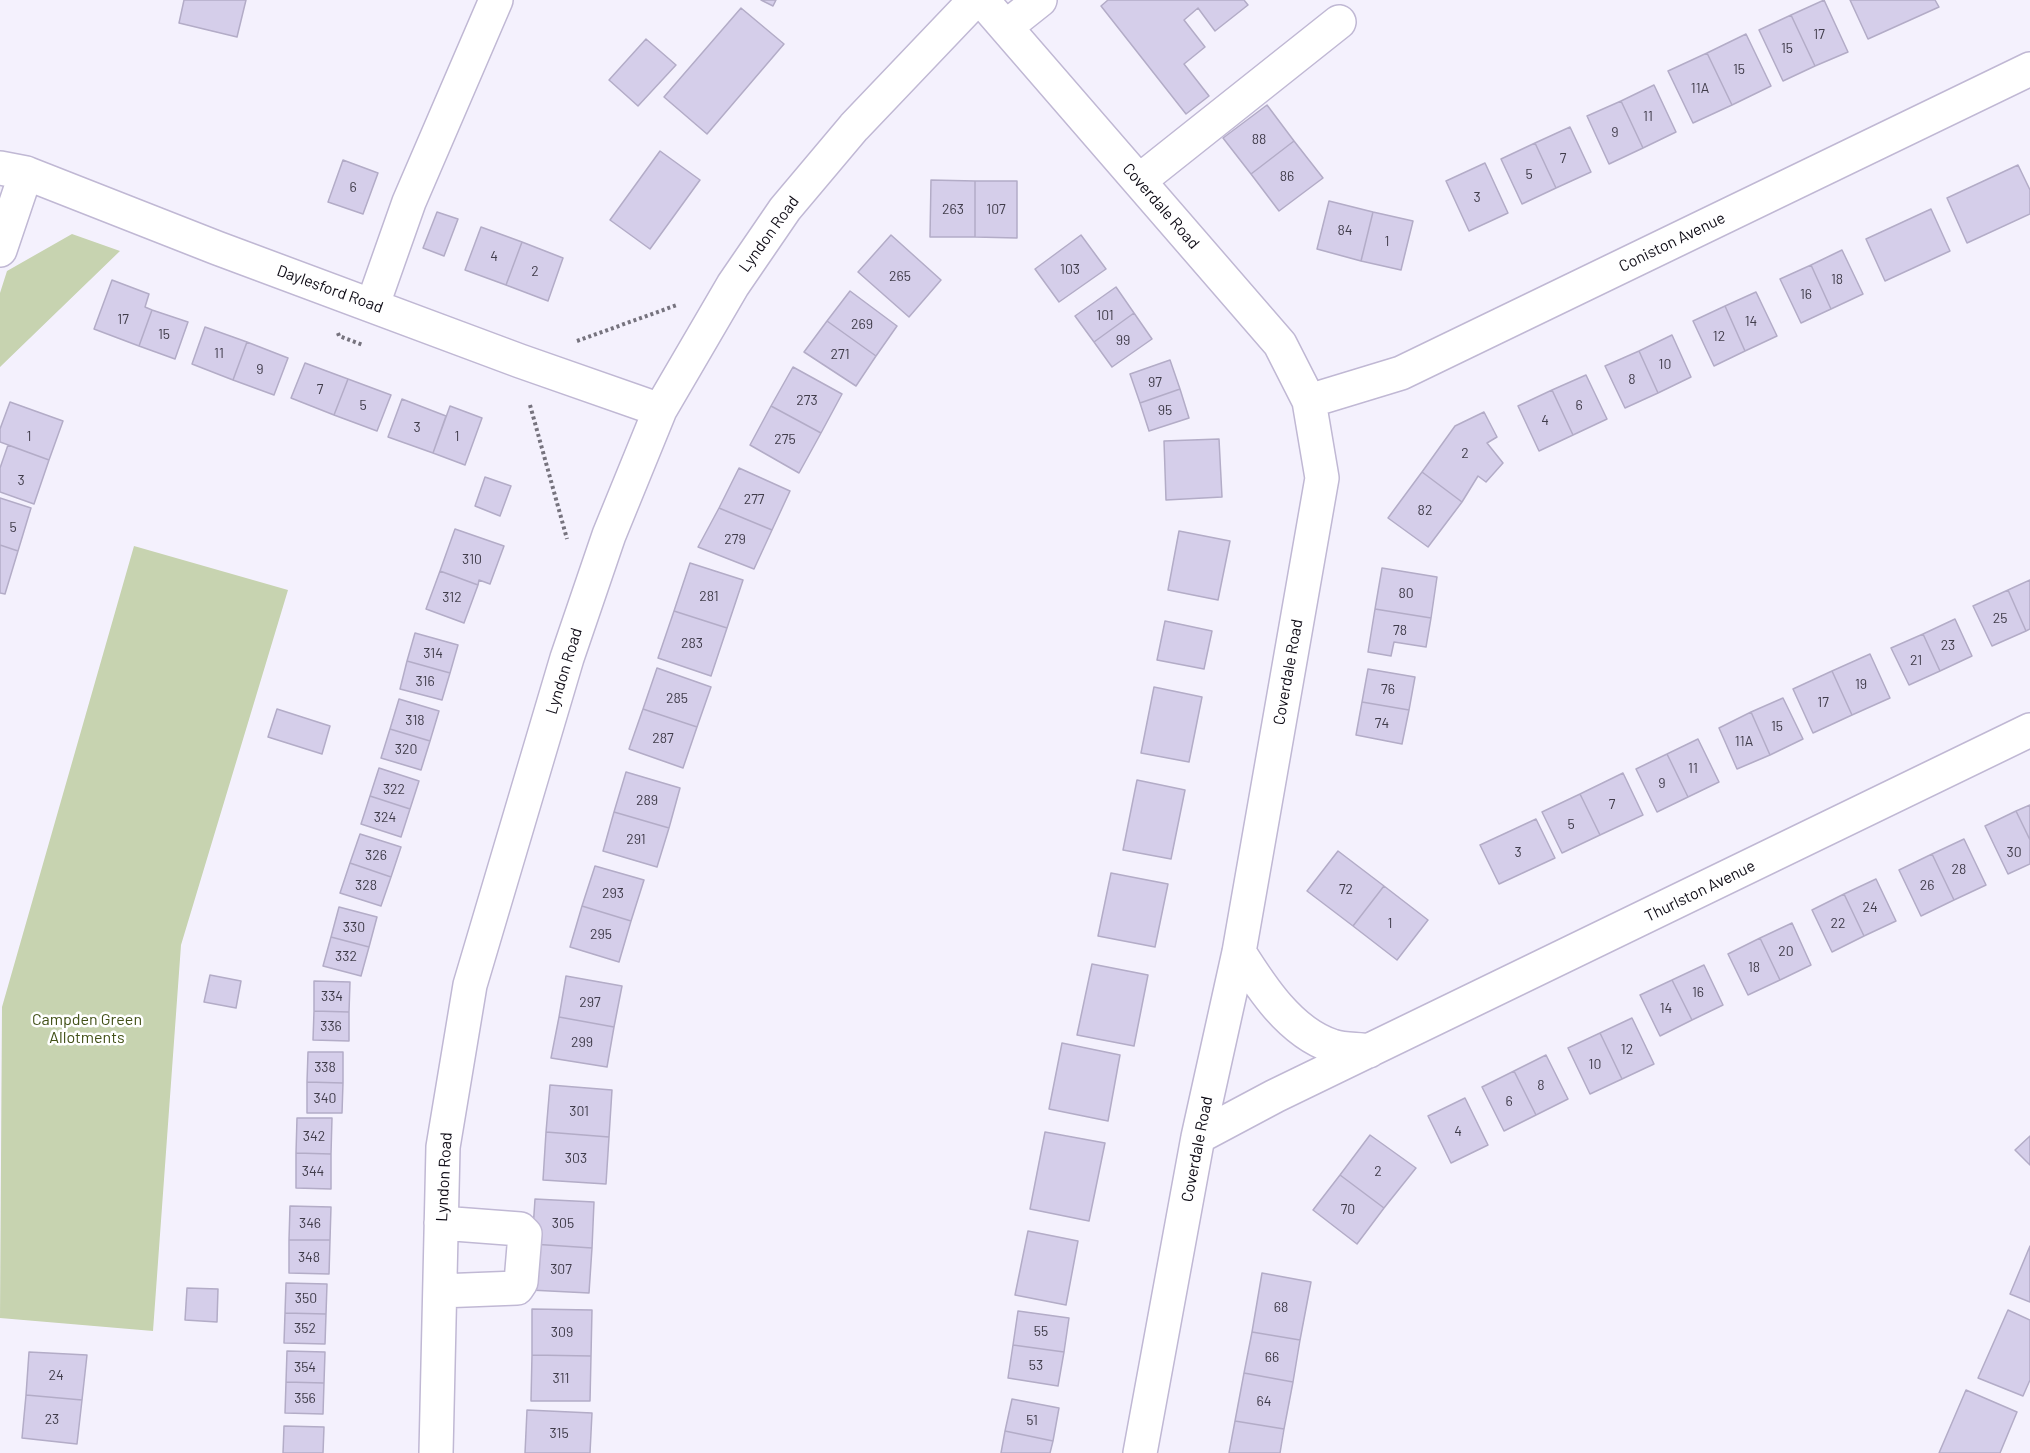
<!DOCTYPE html>
<html>
<head>
<meta charset="utf-8">
<style>
  body { margin:0 }
  canvas { display:block; background:#f4f1fd }
</style>
</head>
<body>
<canvas width="2030" height="1453"></canvas>
<script>
const ctx = document.querySelector('canvas').getContext('2d');
ctx.lineJoin = 'round';
function fill(path, color) { ctx.fillStyle = color; ctx.fill(path, 'evenodd'); }
function stroke(path, color, width, dash) { ctx.strokeStyle = color; ctx.lineWidth = width; ctx.lineCap = dash ? 'butt' : 'round'; ctx.setLineDash(dash || []); ctx.stroke(path); }
function drawText(font, color, halo, rows, align = 'center') {
  ctx.font = font + ' Barlow,sans-serif'; ctx.lineWidth = 5; ctx.setLineDash([]); ctx.textBaseline = 'middle'; ctx.strokeStyle = halo; ctx.fillStyle = color; for (const [text, x, y, turn = 0] of rows) {
    ctx.save(); ctx.translate(x, y); ctx.rotate((+turn || 0) * Math.PI / 180); ctx.textAlign = isNaN(turn) ? turn : align; if (halo) ctx.strokeText(text, 0, 0); ctx.fillText(text, 0, 0); ctx.restore();
  }
}
fill(new Path2D(`
  M72,234l48,17 -120,116v-74l7,-22z
  M134,546l154,44 -107,355 -28,386 -153,-13 2,-311z`), '#c7d3b0');
const building = new Path2D(`
  M184,0h62l-9,37 -58,-14z
  M761,0h15l-3,6z
  M1108,0h136l4,5 -33,26 -17,-23 -14,12 21,27 -21,17 25,32 -23,18 -85,-108z
  M1824,0l24,52 -33,14 -24,-51z
  M1850,0h85l4,7 -71,32z
  M741,8l43,36 -77,90 -43,-37z
  M1791,15l24,51 -32,15 -24,-51z
  M1746,34l25,52 -39,19 -25,-52z
  M646,39l30,26 -38,41 -29,-26z
  M1707,53l25,52 -39,18 -25,-52z
  M1654,85l22,47 -33,16 -22,-47z
  M1621,101l22,47 -34,16 -22,-48z
  M1267,105l27,36 -43,33 -28,-36z
  M1570,127l21,45 -35,16 -21,-45z
  M1294,141l29,37 -44,33 -28,-37z
  M1535,143l21,45 -34,16 -21,-45z
  M660,151l40,29 -50,69 -40,-29z
  M343,160l35,13 -15,41 -35,-12z
  M1485,163l23,50 -39,18 -23,-50z
  M2018,165l12,25v24l-63,29 -20,-45z
  M931,180l44,1v56h-45z
  M975,181h42v57l-42,-1z
  M1329,201l44,11 -12,49 -44,-12z
  M1931,209l19,42 -65,30 -19,-42z
  M437,212l21,7 -14,37 -21,-8z
  M1373,212l40,9 -12,49 -40,-9z
  M481,227l41,15 -16,43 -41,-15z
  M891,235l50,45 -32,37 -51,-45z
  M1081,235l25,34 -47,33 -24,-33z
  M522,242l41,16 -15,43 -42,-16z
  M1842,250l21,44 -32,15 -20,-44z
  M1811,265l20,44 -30,14 -21,-44z
  M112,280l37,14 -4,13 7,3 -13,36 -45,-17z
  M1116,287l18,26 -40,29 -19,-26z
  M850,291l47,35 -21,30 -49,-35z
  M1756,292l21,44 -32,15 -20,-45z
  M1725,306l20,45 -31,15 -21,-45z
  M152,310l36,12 -13,37 -36,-13z
  M1134,313l18,26 -40,28 -18,-25z
  M827,321l49,35 -20,30 -52,-34z
  M205,327l42,15 -14,38 -41,-16z
  M1672,335l19,42 -33,16 -19,-42z
  M247,342l41,16 -14,37 -41,-15z
  M1639,351l19,42 -33,15 -20,-42z
  M1170,360l10,29 -40,14 -10,-29z
  M305,363l43,16 -14,36 -43,-17z
  M793,367l49,27 -21,39 -50,-27z
  M1586,375l21,44 -34,16 -21,-45z
  M348,379l43,16 -14,36 -43,-16z
  M1180,389l9,29 -40,13 -9,-28z
  M1552,390l21,45 -34,16 -21,-45z
  M402,399l44,17 -13,37 -45,-16z
  M10,402l53,19 -14,39 -49,-18v-13z
  M450,406l32,12 -17,47 -32,-12z
  M771,406l50,27 -22,40 -49,-28z
  M1484,412l13,25 -10,6 16,20 -17,19 -8,-6 -16,26 -40,-30 33,-46z
  M1219,439l3,58 -56,3 -2,-59z
  M8,445l41,15 -15,44 -34,-12v-24z
  M739,468l51,23 -18,39 -53,-22z
  M1422,472l40,30 -34,45 -40,-29z
  M485,477l26,9 -11,30 -25,-10z
  M0,498l31,10 -13,43 -18,-6z
  M719,508l53,22 -18,39 -56,-22z
  M455,529l49,17 -14,38 -11,-4 -1,5 -38,-14z
  M1179,531l51,10 -12,59 -50,-10z
  M0,545l18,6 -13,43 -5,-1z
  M690,563l53,17 -16,48 -53,-17z
  M1382,568l55,9 -6,41 -56,-9z
  M440,571l38,14 -14,38 -38,-14z
  M2030,580v49l-4,2 -18,-41z
  M2008,590l18,41 -34,15 -19,-40z
  M1375,609l56,9 -5,29 -32,-5 -3,14 -23,-4z
  M674,611l53,17 -16,48 -53,-18z
  M1955,619l17,37 -32,15 -17,-37z
  M1165,621l47,10 -8,38 -47,-9z
  M415,633l43,12 -8,28 -43,-12z
  M1923,634l17,37 -31,14 -18,-37z
  M1870,654l20,44 -38,17 -20,-44z
  M407,661l43,12 -8,27 -42,-11z
  M657,668l54,19 -14,40 -54,-18z
  M1368,669l47,8 -6,33 -47,-8z
  M1832,671l20,44 -39,18 -20,-44z
  M1154,687l48,10 -13,65 -48,-9z
  M1783,698l20,41 -33,16 -19,-43z
  M399,699l40,12 -9,30 -40,-12z
  M1362,702l47,8 -7,34 -46,-9z
  M277,709l53,17 -8,28 -54,-17z
  M643,709l54,18 -14,41 -54,-19z
  M1751,712l19,43 -33,14 -18,-41z
  M390,729l40,12 -9,29 -40,-12z
  M1698,739l21,43 -31,15 -21,-43z
  M1667,754l21,43 -31,15 -21,-43z
  M379,768l40,13 -9,28 -40,-13z
  M626,772l54,16 -11,40 -55,-16z
  M1623,773l20,42 -43,20 -20,-41z
  M1137,780l48,10 -14,69 -48,-9z
  M1580,794l20,41 -38,18 -20,-41z
  M370,796l40,13 -9,28 -40,-13z
  M2030,805v35l-14,-29z
  M2016,811l14,29v24l-22,10 -23,-48z
  M614,812l55,16 -12,39 -54,-16z
  M1536,819l19,39 -56,26 -19,-39z
  M360,834l41,13 -10,30 -41,-14z
  M1964,839l22,46 -32,15 -22,-46z
  M1338,851l46,35 -31,40 -46,-35z
  M1932,854l22,46 -33,16 -22,-46z
  M350,863l41,14 -10,29 -41,-13z
  M595,866l49,14 -13,41 -49,-15z
  M1111,873l57,11 -13,63 -57,-11z
  M1876,879l20,42 -32,15 -20,-42z
  M1384,886l44,34 -31,40 -44,-34z
  M1844,894l20,42 -32,16 -20,-42z
  M582,906l49,15 -12,41 -49,-15z
  M339,907l38,10 -8,30 -38,-10z
  M1792,923l19,42 -31,15 -20,-42z
  M331,937l38,10 -8,29 -38,-10z
  M1760,938l20,42 -32,15 -20,-41z
  M1092,964l56,11 -14,71 -57,-11z
  M1704,965l19,40 -31,15 -20,-40z
  M210,975l31,6 -5,27 -32,-6z
  M566,976l56,10 -8,41 -55,-10z
  M1672,980l20,40 -32,16 -20,-41z
  M314,981l36,1 -1,30 -35,-1z
  M314,1011l35,1v29l-36,-1z
  M559,1017l55,10 -7,40 -56,-9z
  M1632,1018l22,46 -32,15 -22,-46z
  M1600,1033l22,46 -32,15 -22,-46z
  M1062,1043l58,12 -12,66 -59,-12z
  M308,1052h35v31l-36,-1z
  M1546,1055l22,44 -32,16 -22,-44z
  M1514,1071l22,44 -32,16 -22,-44z
  M307,1082l36,1 -1,30h-35z
  M550,1085l62,5 -3,47 -63,-5z
  M1465,1098l23,47 -37,18 -23,-47z
  M297,1118h35l-1,36 -35,-1z
  M546,1132l63,5 -3,47 -63,-4z
  M1045,1132l60,11 -16,78 -59,-12z
  M1370,1135l46,33 -32,40 -44,-33z
  M2030,1136v29l-15,-15z
  M296,1153l35,1v35l-35,-1z
  M1340,1175l44,33 -27,36 -44,-34z
  M535,1199l59,3 -2,46 -60,-4z
  M290,1206l41,1 -1,33h-41z
  M1028,1231l50,10 -12,64 -51,-10z
  M289,1240h41l-1,34 -40,-1z
  M532,1244l60,4 -3,45 -59,-3z
  M2030,1246v56l-20,-8z
  M1262,1273l49,9 -11,58 -48,-8z
  M286,1283l41,1 -1,30 -41,-1z
  M187,1288l31,1 -1,33 -32,-2z
  M532,1309l60,1 -1,46 -59,-1z
  M2008,1310l22,10v60l-7,16 -45,-18z
  M1018,1311l51,7 -5,34 -51,-7z
  M285,1313l41,1 -1,30 -41,-1z
  M1252,1332l48,8 -7,42 -49,-9z
  M1013,1345l51,7 -6,34 -50,-8z
  M287,1351l38,1 -1,31 -38,-1z
  M29,1352l58,3 -5,45 -56,-5z
  M532,1355l59,1 -1,45h-59z
  M1244,1373l49,9 -9,47 -49,-8z
  M286,1382l38,1 -1,31 -38,-1z
  M1966,1390l51,22 -17,41h-61z
  M26,1395l56,5 -5,44 -55,-6z
  M1012,1399l47,9 -6,33 -48,-10z
  M527,1410l65,3 -2,40h-65z
  M1235,1421l49,8 -4,24h-51z
  M284,1426l40,1 -1,26h-40z
  M1005,1431l48,10 -3,12h-49z`);
fill(building, '#d5ceea');
stroke(building, '#b3acc7', 1.5);
const minor = new Path2D(`
  M982,0l298,344 29,57 13,77 -83,474 -41,185 -58,316
  M1006,27l34,-27
  M0,168l26,5 191,75 303,113 140,49
  M1139,181l200,-159
  M0,250l26,-77
  M373,304l36,-102 87,-202
  M1309,401l92,-28 629,-304
  M1239,952c22,35 51,80 93,94 11,4 26,3 37,5
  M1198,1137l77,-41 755,-366
  M440,1291l77,-3 4,-6 4,-48 -5,-5 -79,-6
  M436,1453l7,-306 27,-162 97,-327 42,-123 51,-125 73,-125 52,-76 69,-82 121,-127`);
stroke(minor, '#c0b8d4', 36);
stroke(new Path2D(`
  M338,333l1,3 24,9
  M577,341l100,-36
  M530,405l37,134`), '#76737e', 4, [3, 3]);
stroke(minor, '#fff', 33);
drawText('14px', '#403c4a', null, [
  ["17",1819,34],
  ["15",1787,48],
  ["15",1739,69],
  ["11A",1700,88],
  ["11",1648,116],
  ["9",1615,132],
  ["88",1259,139],
  ["7",1563,158],
  ["5",1529,174],
  ["86",1287,176],
  ["6",353,187],
  ["3",1477,197],
  ["263",953,209],
  ["107",996,209],
  ["84",1345,230],
  ["1",1387,241],
  ["4",494,256],
  ["103",1070,269],
  ["2",535,271],
  ["265",900,276],
  ["18",1837,279],
  ["16",1806,294],
  ["101",1105,315],
  ["17",123,319],
  ["14",1751,321],
  ["269",862,324],
  ["15",164,334],
  ["12",1719,336],
  ["99",1123,340],
  ["11",219,353],
  ["271",840,354],
  ["10",1665,364],
  ["9",260,369],
  ["8",1632,379],
  ["97",1155,382],
  ["7",320,389],
  ["273",807,400],
  ["5",363,405],
  ["6",1579,405],
  ["95",1165,410],
  ["4",1545,420],
  ["3",417,427],
  ["1",29,436],
  ["1",457,436],
  ["275",785,439],
  ["2",1465,453],
  ["3",21,480],
  ["277",754,499],
  ["82",1425,510],
  ["5",13,527],
  ["279",735,539],
  ["310",472,559],
  ["80",1406,593],
  ["281",709,596],
  ["312",452,597],
  ["25",2000,618],
  ["78",1400,630],
  ["283",692,643],
  ["23",1948,645],
  ["314",433,653],
  ["21",1916,660],
  ["316",425,681],
  ["19",1861,684],
  ["76",1388,689],
  ["285",677,698],
  ["17",1823,702],
  ["318",415,720],
  ["74",1382,723],
  ["15",1777,726],
  ["287",663,738],
  ["11A",1744,741],
  ["320",406,749],
  ["11",1693,768],
  ["9",1662,783],
  ["322",394,789],
  ["289",647,800],
  ["7",1612,804],
  ["324",385,817],
  ["5",1571,824],
  ["291",636,839],
  ["3",1518,852],
  ["30",2014,852],
  ["326",376,855],
  ["28",1959,869],
  ["328",366,885],
  ["26",1927,885],
  ["72",1346,889],
  ["293",613,893],
  ["24",1870,907],
  ["1",1390,923],
  ["22",1838,923],
  ["330",354,927],
  ["295",601,934],
  ["20",1786,951],
  ["332",346,956],
  ["18",1754,967],
  ["16",1698,992],
  ["334",332,996],
  ["297",590,1002],
  ["14",1666,1008],
  ["336",331,1026],
  ["299",582,1042],
  ["12",1627,1049],
  ["10",1595,1064],
  ["338",325,1067],
  ["8",1541,1085],
  ["340",325,1098],
  ["6",1509,1101],
  ["301",579,1111],
  ["4",1458,1131],
  ["342",314,1136],
  ["303",576,1158],
  ["344",313,1171],
  ["2",1378,1171],
  ["70",1348,1209],
  ["346",310,1223],
  ["305",563,1223],
  ["348",309,1257],
  ["307",561,1269],
  ["350",306,1298],
  ["68",1281,1307],
  ["352",305,1328],
  ["55",1041,1331],
  ["309",562,1332],
  ["66",1272,1357],
  ["53",1036,1365],
  ["354",305,1367],
  ["24",56,1375],
  ["311",561,1378],
  ["356",305,1398],
  ["64",1264,1401],
  ["23",52,1419],
  ["51",1032,1420],
  ["315",559,1433]
]);
drawText('16px', '#0e0b15', '#fff', [
  ["Coverdale Road",1161,206,49],
  ["Lyndon Road",769,234,-54],
  ["Coniston Avenue",1672,242,-26],
  ["Daylesford Road",330,289,20],
  ["Lyndon Road",564,671,-73],
  ["Coverdale Road",1288,672,-80],
  ["Thurlston Avenue",1700,891,-26],
  ["Coverdale Road",1197,1149,-79],
  ["Lyndon Road",444,1177,-87]
]);
drawText('16px', '#425118', '#fff', [
  ["Campden Green",87,1020],
  ["Allotments",87,1038]
]);
</script>
</body>
</html>
